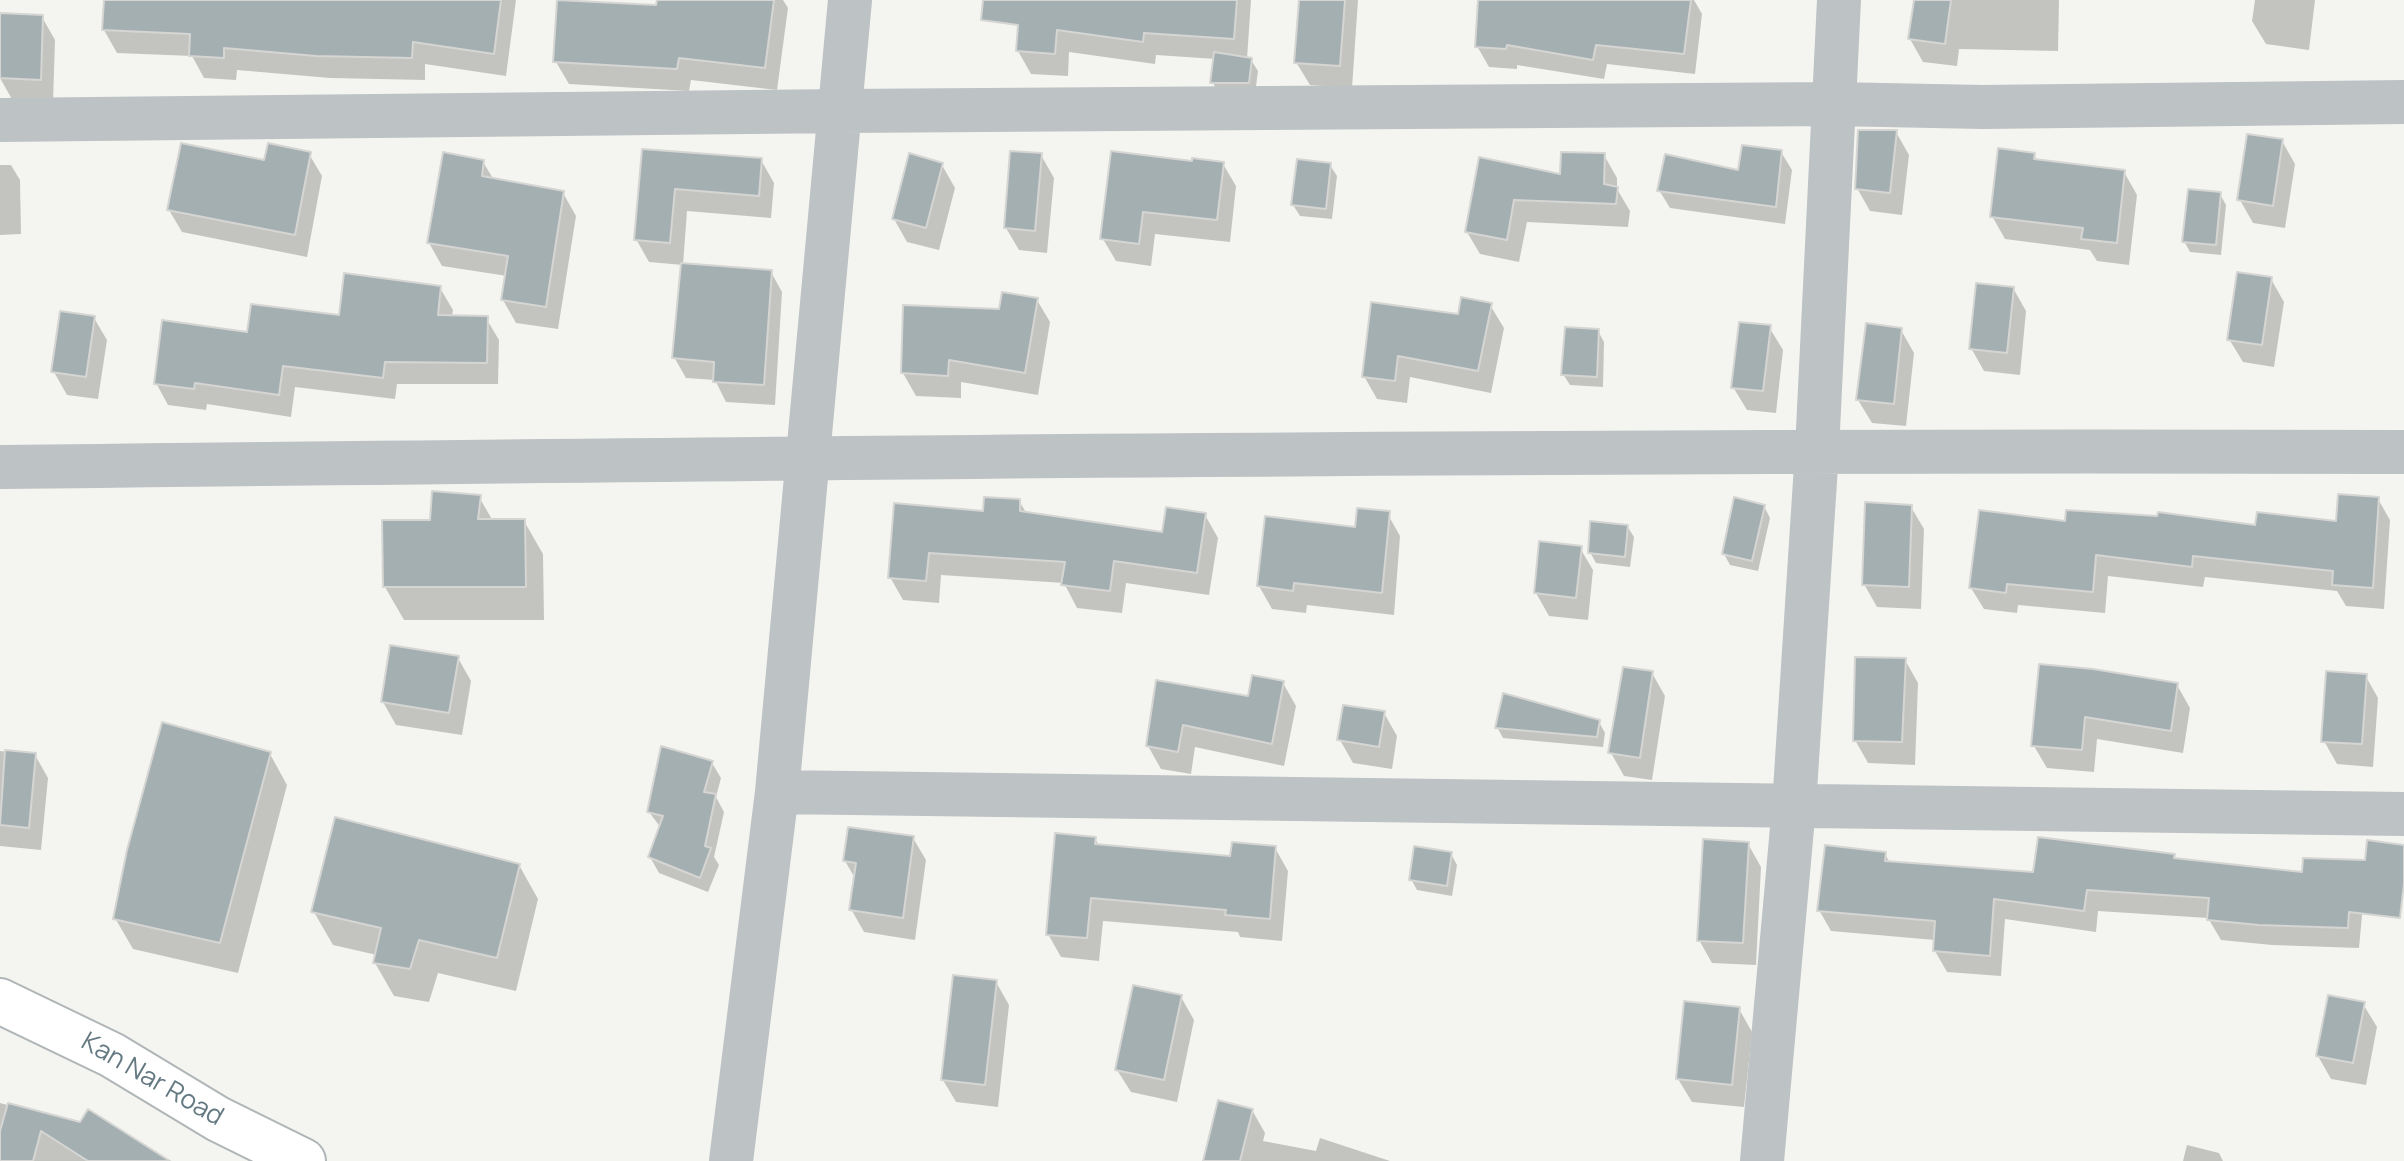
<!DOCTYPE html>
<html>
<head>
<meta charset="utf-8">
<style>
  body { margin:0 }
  canvas { display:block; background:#f4f4f0 }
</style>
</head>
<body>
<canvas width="2404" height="1161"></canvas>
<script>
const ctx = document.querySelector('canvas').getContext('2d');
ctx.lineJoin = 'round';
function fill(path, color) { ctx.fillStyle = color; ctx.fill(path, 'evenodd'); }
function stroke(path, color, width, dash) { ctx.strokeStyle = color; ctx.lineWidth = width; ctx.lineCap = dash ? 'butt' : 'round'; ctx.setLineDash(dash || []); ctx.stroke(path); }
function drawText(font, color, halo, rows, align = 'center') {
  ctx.font = font + ' Manrope,sans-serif'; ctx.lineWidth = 8; ctx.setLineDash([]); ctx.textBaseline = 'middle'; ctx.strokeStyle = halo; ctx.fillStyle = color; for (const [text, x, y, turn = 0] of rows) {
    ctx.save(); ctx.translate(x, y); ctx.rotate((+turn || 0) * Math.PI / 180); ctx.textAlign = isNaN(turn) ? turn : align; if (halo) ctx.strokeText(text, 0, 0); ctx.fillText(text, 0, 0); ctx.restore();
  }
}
fill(new Path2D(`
  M106,0h410l-10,76 -81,-12v16l-95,-2 -93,-8 -1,10 -32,-2 -12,-22 -75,-3 -13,-23z
  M659,0h124l5,8 -11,82 -86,-10 -2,11 -120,-7 -13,-22 102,-54z
  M1021,0h230l-4,59 4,1 7,11 -3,23h-36l-6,-11 3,-24 -60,-4 -1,9 -86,-12 -1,24 -37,-2 -13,-23z
  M1301,0h57l-6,88 -42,-3 -14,-23z
  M1480,0h214l8,14 -7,60 -88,-10 -3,15 -87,-14v4l-28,-2 -12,-21z
  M1916,0h143l-1,51 -99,-2 -2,17 -34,-4 -13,-23z
  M2255,0h60l-6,50 -43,-6 -14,-23z
  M0,15l42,2 13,23 -2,62 -40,-1 -13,-23z
  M1896,132l13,23 -7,60 -32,-4 -13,-23z
  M2282,141l13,23 -10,64 -32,-5 -13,-23z
  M643,151l118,9 13,23 -3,35 -84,-7 -4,54 88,7 11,20 -7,113 -49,-3 -11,-22 -29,-2 -12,-21 9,-92 -34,-3 -13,-23z
  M1781,152l11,18 -7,54 -115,-16 -11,-18 81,-18z
  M309,154l13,22 -15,81 -125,-25 -13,-22z
  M1041,155l13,23 -7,75 -28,-3 -13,-22z
  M1604,155l13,23v11l13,22 -2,16 -101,-5 -8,40 -39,-8 -13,-22 14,-72 81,17z
  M2034,155l4,6 86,11 13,23 -8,70 -32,-4 -7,-11 -85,-11 -13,-23z
  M483,162l11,18 69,13 13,23 -18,113 -42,-6 -13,-23 4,-24 -65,-10 -13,-23z
  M1194,163l29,1 13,22 -6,56 -75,-8 -4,32 -35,-5 -13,-22z
  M0,165h11l9,15 1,54 -21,1z
  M942,165l13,23 -16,62 -32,-8 -13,-23z
  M1330,165l7,11 -5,43 -32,-3 -7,-11z
  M2220,194l6,11 -5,50 -31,-3 -6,-11z
  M2271,279l13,23 -10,65 -31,-5 -14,-23z
  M440,288l13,22 -1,7 34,1 13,22 -1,44h-101l-2,15 -100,-12 -4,30 -84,-13 -1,6 -38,-5 -12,-22 92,-49 92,-16z
  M2013,288l13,23 -6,64 -36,-4 -13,-23z
  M1037,300l13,22 -12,73 -77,-13v16l-45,-2 -13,-23 97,-62z
  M1490,305l14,23 -13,65 -81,-16 -3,26 -30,-4 -13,-23 96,-59z
  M94,318l13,22 -9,59 -31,-4 -13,-23z
  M1769,327l14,23 -7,63 -29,-3 -14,-23z
  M1901,330l13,23 -8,73 -34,-3 -14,-23z
  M1598,331l6,11 -1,45 -33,-2 -7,-11z
  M479,497l14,24h31l19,33 1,66h-140l-19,-33 47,-65z
  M2378,499l12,21 -6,89 -38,-3 -9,-15 -132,-14 -2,10 -95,-11 -3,37 -87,-8 -1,8 -33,-4 -13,-21 96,-65 190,4 81,-4z
  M1019,501l8,13 137,20 41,-19 13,23 -9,57 -83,-12 -4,30 -45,-5 -13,-25 -123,-8 -2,28 -36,-3 -13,-23 95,-64z
  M1764,506l6,12 -12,53 -28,-6 -6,-11z
  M1911,507l13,22 -3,80 -44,-2 -13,-23z
  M1387,513l13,23 -6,79 -87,-10 -1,8 -34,-4 -13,-23z
  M1627,526l7,11 -4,30 -34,-4 -6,-11z
  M1580,548l13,22 -5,50 -39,-4 -13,-23z
  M458,658l13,23 -9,54 -66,-10 -13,-23z
  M1905,660l13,23 -3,82 -47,-2 -13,-23z
  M2040,666l137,19 13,23 -7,45 -86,-14 -3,33 -47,-4 -13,-22z
  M1652,673l13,23 -13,84 -28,-4 -13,-23z
  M2365,675l13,23 -5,69 -36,-3 -13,-23z
  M1158,683l91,15 34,-15 13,23 -12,60 -89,-19 -4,27 -30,-5 -13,-23z
  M1384,713l13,23 -5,33 -39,-6 -13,-23z
  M1599,722l6,11 -2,14 -100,-9 -6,-11z
  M0,751l35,4 13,23 -7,72 -41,-4z
  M270,754l17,31 -49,188 -105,-24 -18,-31z
  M712,763l9,15 -5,19 8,15 -10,45 5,8 -11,27 -49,-19 -9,-16 11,-29 -12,-16z
  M913,838l13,22 -11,80 -51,-8 -13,-23 5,-29 -11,-19z
  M1095,839l5,8 132,11 43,-10 13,23 -6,70 -42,-4 -2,-5 -135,-11 -4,40 -38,-4 -13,-23z
  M1748,844l13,23 -5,98 -44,-2 -13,-23z
  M1451,854l6,11 -5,31 -35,-6 -6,-11z
  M1885,854l5,9 145,11 138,-19 3,6 189,22 -6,65 -87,-3 -51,-5 -13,-22 -110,-7 -2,21 -91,-13 -4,57 -54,-4 -12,-21v-11l-104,-9 -12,-21z
  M519,865l19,34 -22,92 -78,-18 -9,29 -35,-6 -19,-33 2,-8 -44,-10 -19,-33z
  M996,982l13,23 -11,102 -42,-5 -13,-22z
  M1181,997l13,23 -17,82 -46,-10 -14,-22z
  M2363,1004l14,23 -11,58 -35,-6 -13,-23z
  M1739,1009l13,23 -8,75 -52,-5 -14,-23z
  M0,1103l81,22 85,36h-166z
  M1252,1110l13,23 -2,8 53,10 4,-13 70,23h-185z
  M2187,1145l32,8 4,8h-40z`), '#0003');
const building = new Path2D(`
  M104,0h397l-7,54 -81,-12 -1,16 -96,-2 -92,-8v10l-35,-2 1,-22 -88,-4z
  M557,0l99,5 1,-5h117l-9,68 -86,-10 -2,11 -124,-7z
  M983,0h254l-3,39 -90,-6 -1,9 -86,-12 -2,24 -39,-3 2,-26 -37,-5z
  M1299,0h46l-5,66 -46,-3z
  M1478,0h213l-7,54 -88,-9 -3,15 -86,-15 -1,4 -31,-2z
  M1914,0h37l-6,44 -37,-5z
  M0,13l43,2 -2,65 -41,-2z
  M1214,52l38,6 -3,25h-39z
  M1858,130h39l-7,63 -35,-4z
  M2247,134l36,5 -10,67 -36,-6z
  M181,143l83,17 4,-17 43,9 -16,83 -128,-25z
  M1742,145l40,5 -6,57 -119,-16 8,-37 73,16z
  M1998,148l37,5 -1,6 91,11 -8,73 -36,-4 2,-11 -93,-11z
  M642,149l120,9 -3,38 -84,-7 -5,54 -36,-3z
  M1010,151l32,2 -7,78 -31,-3z
  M1111,151l81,10v-3l32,4 -7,58 -74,-8 -4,32 -39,-5z
  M443,152l41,8 -2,16 82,15 -18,116 -45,-7 7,-44 -81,-13z
  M1561,152l44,1 -1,31 14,3 -2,17 -102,-4 -7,40 -42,-8 14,-75 81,17z
  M909,153l34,10 -17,65 -34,-9z
  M1297,159l34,4 -5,46 -35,-4z
  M2188,189l33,3 -5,53 -34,-3z
  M681,263l91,7 -8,115 -51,-3 1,-20 -42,-4z
  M2237,272l35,5 -10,68 -35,-5z
  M344,273l97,13 -3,29 50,1 -1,47 -102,-1 -2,16 -100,-12 -4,29 -84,-12 -1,6 -40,-5 8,-64 85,12 4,-28 88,11z
  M1976,283l38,4 -7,66 -38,-4z
  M1002,292l36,6 -13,75 -76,-13 -1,16 -47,-3 2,-68 96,4z
  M1461,297l31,6 -14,68 -80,-15 -3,25 -33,-4 9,-75 87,12z
  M60,311l35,5 -9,61 -35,-5z
  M1739,322l32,3 -8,66 -32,-3z
  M1866,323l36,5 -8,76 -38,-4z
  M1565,327l34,2 -2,48 -36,-2z
  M432,491l49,4 -3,24h47l1,68h-143l-1,-67h48z
  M2338,494l41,3 -6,91 -41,-3 1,-14 -140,-15 -1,11 -96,-12 -3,37 -86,-8 -1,9 -37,-5 10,-78 86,11 1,-11 91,6 1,-4 97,13 2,-13 79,9z
  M984,497l36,2v12l142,21 4,-25 40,6 -9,60 -83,-12 -4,30 -49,-6 4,-23 -136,-9 -3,28 -38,-3 6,-75 89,8z
  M1734,497l31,8 -13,56 -30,-7z
  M1865,502l47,3 -3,82 -47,-2z
  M1357,508l33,3 -8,82 -88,-10 -1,8 -36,-5 8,-70 90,11z
  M1590,521l38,4 -3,32 -37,-4z
  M1539,541l43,5 -6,52 -42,-5z
  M390,645l69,11 -10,57 -68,-11z
  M1855,657l51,1 -4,84 -49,-1z
  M2039,664l54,5 85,14 -7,48 -86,-14 -3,33 -51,-4z
  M1623,667l30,4 -13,87 -32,-5z
  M2326,671l41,3 -5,70 -41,-2z
  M1252,675l32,6 -12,63 -89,-19 -5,27 -32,-6 10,-66 92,16z
  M1503,693l97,27 -3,17 -102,-9z
  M1343,705l42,6 -6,36 -42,-7z
  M162,722l109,30 -51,191 -107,-24 14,-69z
  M661,746l52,15 -9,31 12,2 -11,52 6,2 -11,30 -52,-21 15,-41 -16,-4z
  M5,750l31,3 -7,75 -29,-3z
  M335,817l185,47 -23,94 -78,-18 -9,29 -37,-6 8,-35 -70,-16z
  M848,827l66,9 -11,82 -54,-8 7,-47 -13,-2z
  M1055,833l41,4 -1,7 135,12 2,-14 44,4 -6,73 -45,-4 1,-5 -135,-12 -4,40 -41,-3z
  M2038,837l137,17 -1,4 128,14 1,-14 62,2 2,-20 37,5v38l-4,35 -51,-6 -1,16 -89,-3 -52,-5 2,-22 -122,-8 -3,21 -90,-12 -4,57 -57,-5 2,-30 -118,-10 8,-66 61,7 -1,9 148,11z
  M1703,839l46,3 -6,101 -46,-2z
  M1414,846l38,6 -5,34 -38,-6z
  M953,975l44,5 -12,105 -44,-5z
  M1133,985l49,10 -18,85 -49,-10z
  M2328,995l37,7 -12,61 -37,-7z
  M1684,1001l56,6 -8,78 -56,-6z
  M1218,1100l35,9 -13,52h-37z
  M8,1103l72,19 8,-13 82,52h-82l-47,-30 -8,30h-33v-30z`);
fill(building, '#a4afb2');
stroke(building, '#d5d5d3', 2);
const major = new Path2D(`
  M0,1001l112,54 106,64 85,42`);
stroke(major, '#b0b6b8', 48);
stroke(new Path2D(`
  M0,120l842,-9 991,-7 150,3 421,-5
  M0,467c801,-9 1603,-18 2404,-15
  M777,792l1627,22
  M731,1161l46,-369 73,-792
  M1762,1161l32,-355 23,-356 22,-450`), '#bdc2c4', 44);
stroke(major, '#fff', 44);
drawText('26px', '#647981', '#fff', [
  ["Kan Nar Road",152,1080,30]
]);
</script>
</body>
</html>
